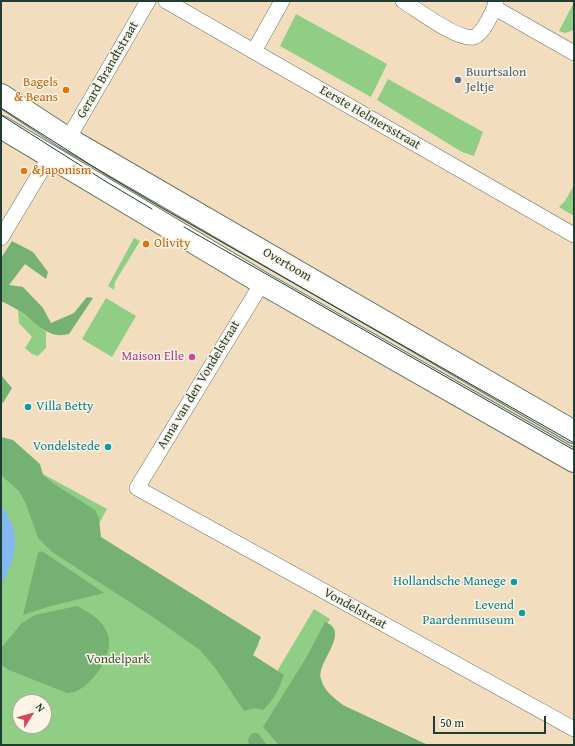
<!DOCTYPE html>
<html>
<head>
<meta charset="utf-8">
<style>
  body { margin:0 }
  #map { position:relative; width:575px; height:746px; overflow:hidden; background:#f2debf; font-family:"Gentium Book Plus",serif }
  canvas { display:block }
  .frame { position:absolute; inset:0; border:2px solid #1f3d34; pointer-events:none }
  .north { position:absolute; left:12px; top:694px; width:40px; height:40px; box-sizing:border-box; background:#fcf5e5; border:1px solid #a4ab9e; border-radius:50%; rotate:53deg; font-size:11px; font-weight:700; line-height:16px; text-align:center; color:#1f3d34 }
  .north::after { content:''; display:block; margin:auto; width:14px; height:18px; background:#d1495b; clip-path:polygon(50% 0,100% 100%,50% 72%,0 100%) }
  .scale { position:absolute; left:433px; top:716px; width:113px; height:18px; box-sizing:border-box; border:2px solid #1f3d34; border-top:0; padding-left:5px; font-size:12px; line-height:14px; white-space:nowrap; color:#1f3d34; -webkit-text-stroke:3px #fcf5e5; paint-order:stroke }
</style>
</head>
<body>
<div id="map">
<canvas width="575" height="746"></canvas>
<div class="frame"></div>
<div class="north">N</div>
<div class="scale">50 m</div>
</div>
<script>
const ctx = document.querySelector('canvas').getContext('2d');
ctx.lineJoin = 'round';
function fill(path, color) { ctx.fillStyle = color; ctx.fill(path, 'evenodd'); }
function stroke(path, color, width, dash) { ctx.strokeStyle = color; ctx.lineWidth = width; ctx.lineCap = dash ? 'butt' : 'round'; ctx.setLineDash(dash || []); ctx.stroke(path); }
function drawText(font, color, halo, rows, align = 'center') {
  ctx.font = font + ' "Gentium Book Plus",serif'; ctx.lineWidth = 3; ctx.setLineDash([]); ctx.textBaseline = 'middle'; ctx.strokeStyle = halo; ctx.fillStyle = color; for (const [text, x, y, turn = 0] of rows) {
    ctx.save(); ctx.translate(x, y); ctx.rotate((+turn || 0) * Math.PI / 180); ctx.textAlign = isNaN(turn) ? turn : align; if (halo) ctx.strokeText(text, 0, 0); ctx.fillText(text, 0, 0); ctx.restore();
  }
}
fill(new Path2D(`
  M574,2v28l-9,3 -6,-2z
  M296,14l91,50 -16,33 -91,-51z
  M388,79l95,53 -9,24 -12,-4 -85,-52z
  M574,185v31l-15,-9 6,-6z
  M134,238l6,3 -25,41 -1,8 -6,-4z
  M106,298l30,18 -24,41 -30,-18z
  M18,310l28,22v16l-8,8 -6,-2 -7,-6 7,-11 -13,-14z
  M1,451l106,58 -19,35 171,100 -11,20 25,14 41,-69 16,10 -29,51 77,75h-377zM20,702h24v24h-24z`), '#90ce85');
fill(new Path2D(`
  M12,241l21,11 15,20 -2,7 -21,-15 -16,21 14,2 20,21 8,15 23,-10 13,-16 6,1 -24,36c-22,6 -34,-13 -51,-24 -5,-3 -11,-6 -17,-9v-43z
  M1,375l11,13 -9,15 -2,-1z
  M1,437l12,3 27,24 3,11 11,9 41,26 4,8 2,19 160,100 -8,18 31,20c-5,14 -10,25 -21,35l-9,-2 -10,3 -28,-42 -16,-19 -47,-33 -101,-65 -14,-14 -12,-34 -7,-13 -18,-16z
  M42,551l62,42 -57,14 -24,8 15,-62z
  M77,606c13,7 26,14 31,29 7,20 -20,59 -41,58l-58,-23 -8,-5v-17l21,-25 13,-8z
  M325,622c27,10 -9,40 -4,57 3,12 13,19 22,26l85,40h-149l-16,-18 43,-69z
  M252,733h6l9,12h-18l-1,-6z`), '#74b172');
fill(new Path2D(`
  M1,505c21,28 16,51 0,80z`), '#83b8f1');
const minor = new Path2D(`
  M166,1l408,234
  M403,1c15,9 55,40 71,36 6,-2 11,-11 14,-16 3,-7 7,-12 8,-20
  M495,8l79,45
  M254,51l28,-50
  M65,137l7,-5 76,-131
  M1,238l48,-80
  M262,283l-125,205 437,241`);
const secondary = new Path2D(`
  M1,95l64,42 509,295
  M1,127l261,156 312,178`);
stroke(minor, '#697565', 16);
stroke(secondary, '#697565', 24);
stroke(minor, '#fff', 15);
stroke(secondary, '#fff', 22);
stroke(new Path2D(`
  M1,108l107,68 54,32 412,235
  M1,115l104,66 47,28
  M184,227l390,223`), '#1f3d34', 1);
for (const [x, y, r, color] of [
  [458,80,4,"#5c6f8a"],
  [66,90,4,"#e8710a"],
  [24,171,4,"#e8710a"],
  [146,244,4,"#e8710a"],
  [192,357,4,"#d1479c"],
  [28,407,4,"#0f9aa8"],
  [108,447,4,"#0f9aa8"],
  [514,582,4,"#0f9aa8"],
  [522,613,4,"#0f9aa8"]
]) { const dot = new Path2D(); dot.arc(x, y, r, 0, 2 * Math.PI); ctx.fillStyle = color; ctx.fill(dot); stroke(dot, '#fcf5e5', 1.5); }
drawText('13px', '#1f3d34', '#fcf5e5', [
  ["Gerard Brandtstraat",108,70,-60],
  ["Eerste Helmersstraat",370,118,30],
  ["Overtoom",287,265,30],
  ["Anna van den Vondelstraat",199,385,-59],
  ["Vondelstraat",355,609,29]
]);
drawText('13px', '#4e5e75', '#fcf5e5', [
  ["Buurtsalon",466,73],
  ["Jeltje",466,88]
], 'left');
drawText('13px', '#c56008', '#fcf5e5', [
  ["Bagels",58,83,"right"],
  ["& Beans",58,98,"right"],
  ["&Japonism",32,171],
  ["Olivity",154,244]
], 'left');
drawText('13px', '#b23c85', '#fcf5e5', [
  ["Maison Elle",184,357]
], 'right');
drawText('13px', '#0d838f', '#fcf5e5', [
  ["Villa Betty",36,407,"left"],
  ["Vondelstede",100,447],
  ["Hollandsche Manege",506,582],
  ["Levend",514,606],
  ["Paardenmuseum",514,621]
], 'right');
drawText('13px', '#365a44', '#fcf5e5', [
  ["Vondelpark",118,660]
]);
</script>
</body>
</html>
